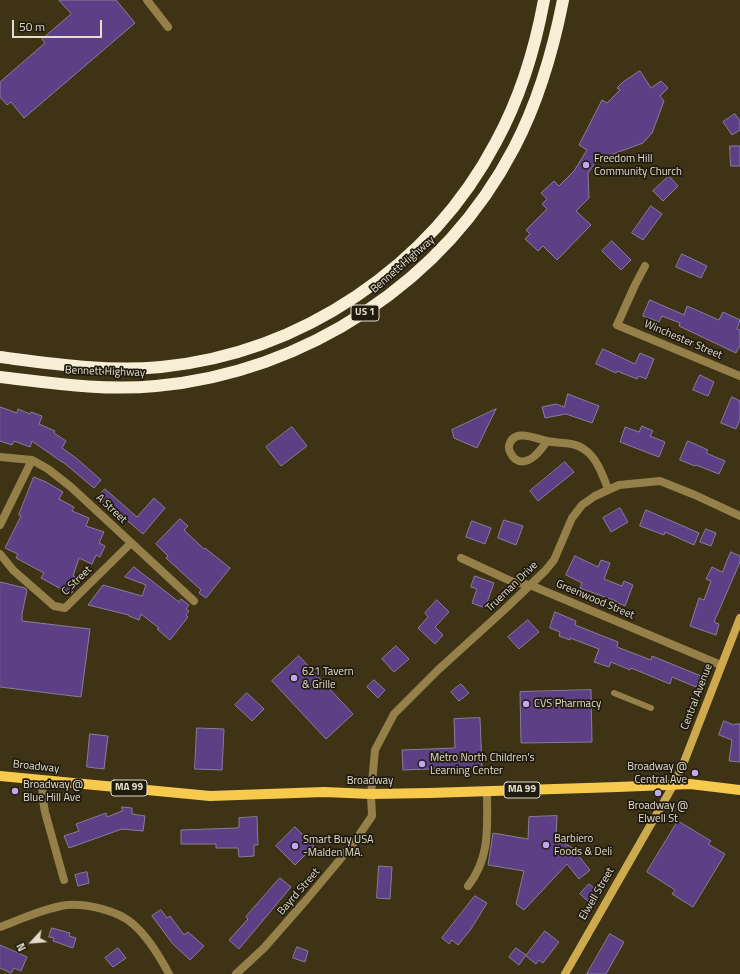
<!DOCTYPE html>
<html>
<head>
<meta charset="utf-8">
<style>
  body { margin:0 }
  #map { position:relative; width:740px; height:974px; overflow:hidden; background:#3e3315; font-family:"Titillium Web",sans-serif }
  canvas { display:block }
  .north { position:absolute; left:12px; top:922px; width:40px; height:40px; -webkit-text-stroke:3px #201b0f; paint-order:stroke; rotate:244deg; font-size:11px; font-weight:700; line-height:16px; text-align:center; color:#e4ddcc }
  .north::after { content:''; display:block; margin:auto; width:14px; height:18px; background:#e4ddcc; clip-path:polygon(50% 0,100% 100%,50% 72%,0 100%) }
  .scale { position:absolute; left:12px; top:20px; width:90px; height:18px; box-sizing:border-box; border:2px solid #e4ddcc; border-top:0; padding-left:5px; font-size:12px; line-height:14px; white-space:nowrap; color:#e4ddcc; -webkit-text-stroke:3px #201b0f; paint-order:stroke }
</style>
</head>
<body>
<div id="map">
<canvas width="740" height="974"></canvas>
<div class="north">N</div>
<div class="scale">50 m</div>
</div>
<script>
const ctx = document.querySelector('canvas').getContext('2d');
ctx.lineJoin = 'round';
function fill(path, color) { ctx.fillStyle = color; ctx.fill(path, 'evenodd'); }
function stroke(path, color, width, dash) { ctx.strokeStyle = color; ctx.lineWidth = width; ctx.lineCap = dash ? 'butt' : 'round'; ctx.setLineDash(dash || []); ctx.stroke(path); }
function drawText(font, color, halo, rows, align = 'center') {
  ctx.font = font + ' "Titillium Web",sans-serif'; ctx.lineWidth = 3.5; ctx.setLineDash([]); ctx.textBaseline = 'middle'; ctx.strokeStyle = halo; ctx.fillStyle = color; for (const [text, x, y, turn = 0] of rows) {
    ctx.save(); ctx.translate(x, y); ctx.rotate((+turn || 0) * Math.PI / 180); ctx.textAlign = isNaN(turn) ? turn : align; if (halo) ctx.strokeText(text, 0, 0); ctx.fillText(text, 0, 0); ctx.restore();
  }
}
const building = new Path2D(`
  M59,0h57l19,23 -111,95 -13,-16 -4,3 -7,-8v-15l45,-39 -3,-4 29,-25z
  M640,71l11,17 10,-7 7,7 -8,8 4,5 -12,32 -9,10 -38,14 -2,3 -4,-3 -11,16 1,25 -13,13 15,14 -34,35 -14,-14 -5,5 -13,-12 5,-5 -4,-4 21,-21 -5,-5 5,-5 -6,-6 13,-12 5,5 15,-15 13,-21 -8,-5 23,-45 5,3 13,-13 -3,-2 6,-6z
  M735,114l5,7v9l-8,5 -9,-13z
  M730,146h10v20h-9z
  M669,176l9,10 -15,15 -10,-10z
  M651,206l11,8 -19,26 -11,-7z
  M612,241l19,19 -10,10 -19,-19z
  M682,254l25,12 -6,12 -25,-11z
  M650,300l34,15 3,-9 32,14 4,-8 17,8 -3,9 3,1v15l-4,8 -57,-27 1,-3 -18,-7 -3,6 -16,-6z
  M603,349l32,15 5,-11 14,6 -8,20 -7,-3 -2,3 -20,-8 -1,2 -20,-9z
  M700,375l14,7 -6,14 -15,-6z
  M568,394l31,12 -7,17 -26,-9 -21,4 -3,-11 14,-3 8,3z
  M732,397l8,4v18l-4,10 -15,-6z
  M0,407l17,6 1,-4 12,5 1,-2 11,4 -3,8 16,7 -1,2 12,8 -4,7 14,10 25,22 -7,8 -31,-26h-1l-30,-21 -2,6 -16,-6 -2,4 -12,-4z
  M496,409l-19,39 -23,-10 -2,-8z
  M642,426l11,5 -3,5 15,6 -6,15 -39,-15 5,-15 14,5z
  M292,427l15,19 -26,20 -15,-19z
  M688,441l20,9 -2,3 19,8 -6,13 -23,-9 -1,1 -15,-6z
  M565,462l9,10 -36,29 -8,-10z
  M34,477l12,5 17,10 -4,7 15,8 -2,4 17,7 -3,8 18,6 -5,11 6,3 -5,11 -4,-2 -4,9 -13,-6 -6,18 4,1 -5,16 -9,-3 -22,-12 3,-5 -28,-15 2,-4 -13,-6 16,-32 -2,-1z
  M105,489l32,28 17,-19 11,10 -22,26 -21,-18 -2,2 -23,-20z
  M620,508l8,14 -17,10 -8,-14z
  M646,510l53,23 -5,12 -29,-13 -1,3 -24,-9z
  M180,519l8,7 -4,4 20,19 1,-1 25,20 -24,30 -7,-5 2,-3 -35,-32 2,-2 -12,-12z
  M504,520l19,6 -7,19 -18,-7z
  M472,521l19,7 -6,16 -19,-7z
  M706,529l10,4 -5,13 -11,-4z
  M731,552l9,4v6l-26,60 5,2 -3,11 -26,-9 9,-28 5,2 7,-19 -5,-2 6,-12 10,5z
  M575,556l23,11 3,-7 9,3 -6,16 18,7 2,-5 9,4 -8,21 -9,-4v-1l-36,-13 2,-5 -16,-8z
  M134,567l45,35 2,-3 8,6 -3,4 3,2 -3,4 2,2 -18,23 -13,-11 2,-1 -18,-14 -2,6 -10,-4v-1l-41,-10 15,-20 39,11 4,-11 -21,-8z
  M475,576l19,7 -9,25 -13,-5 5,-14 -6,-2z
  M0,582l25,6 2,2 -5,24v7l68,8 -9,68 -81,-10z
  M437,600l12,12 -14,15 8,8 -8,9 -17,-16 10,-11 -3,-4z
  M555,612l21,9 -1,4 43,17 -1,5 34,13 1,-4 49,20 -5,11 -24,-10 -2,7 -39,-16 -1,2 -19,-8 -2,5 -15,-5 5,-13 -29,-11v2l-11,-4 1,-4 -10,-4z
  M528,620l11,12 -20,17 -11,-12z
  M396,646l13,13 -15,13 -12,-13z
  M299,656l54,58 -27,25 -54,-58z
  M374,680l11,10 -7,8 -11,-11z
  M461,684l8,9 -10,8 -8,-9z
  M591,690l1,52 -71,1 -1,-51z
  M247,693l17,16 -12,12 -17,-16z
  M480,718l2,49 -79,3 -1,-20 53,-2 -1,-29z
  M724,721l10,4 1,-1h5v38l-11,-1 3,-21 -13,-5z
  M197,728l27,1 -2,41 -27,-1z
  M90,734l18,2 -4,33 -17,-2z
  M122,807l10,1v6l13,2 -2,15 -21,-2 -53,19 -5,-12 15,-5 -3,-7 30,-11 1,4 15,-6z
  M557,816l-1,22 23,14 -2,2 13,16 -11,9 -12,-15 -43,46 -8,-6 8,-33 -36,-6 5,-32 35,6 1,-22z
  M257,817l1,28h-4v11l-15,1 -1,-9h-22v-4h-35v-14l56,-2 2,-1v-9z
  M678,821l33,20 -3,3 17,10 -32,53 -21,-13 3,-4 -28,-18z
  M295,827l19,19 -19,19 -19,-19z
  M379,866l13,1 -2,32 -13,-1z
  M87,872l2,11 -11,3 -3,-11z
  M280,878l11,9 -52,62 -10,-9 19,-21 -2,-2z
  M589,884l9,7 -9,11 -9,-8z
  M475,896l12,7 -16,26 -13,16 -6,-5 -3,4 -7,-6z
  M161,910l6,8 3,-2 14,19 4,-3 16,14 -14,14 -18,-17 -20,-27z
  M52,928l18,5 -1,3 7,2 -3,10 -20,-7 1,-3 -5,-1z
  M545,931l14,11 -16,21 -4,-3 -3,4 -10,-8z
  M610,934l14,8 -18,32h-19z
  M0,945l27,12 -6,14 -7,-3 -3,5 -11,-5z
  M297,947l11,4 -3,11 -12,-4z
  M118,948l8,10 -13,9 -8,-9z
  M516,948l10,7 -7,10 -10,-8z`);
fill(building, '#5c3f84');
stroke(building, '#887d9c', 1);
stroke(new Path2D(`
  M614,693l37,15`), '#95804a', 6);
stroke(new Path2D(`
  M147,0l21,27
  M645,266l-10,19 -18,40 123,51
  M547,441c-6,9 -19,27 -32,18 -3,-3 -7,-9 -6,-13 4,-19 28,-7 38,-5 13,3 27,0 38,9 12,8 18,26 23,39
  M0,457l32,3 16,9 23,18 123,114
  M0,525l32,-65
  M0,554l13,16 41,36 11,2 66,-65
  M461,558l52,24 17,3 191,80
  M42,780l1,20 2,12 19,68
  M468,886c23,-29 19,-61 19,-95
  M0,927c21,-8 45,-19 67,-22 19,-2 52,6 66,19 15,13 27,33 36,50
  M236,974l28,-26 43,-49 46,-55 19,-28 -1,-22 4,-44 19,-36 44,-44 66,-60 41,-39 9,-11 18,-42 10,-13 13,-9 24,-11 41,-4 35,14 45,21`), '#95804a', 8);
stroke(new Path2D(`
  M565,974l109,-190 10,-22 56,-144`), '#cdaa4e', 8);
stroke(new Path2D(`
  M0,776l210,20 114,-4 47,2 58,-1 189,-6 72,-3 50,6`), '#f7ca4e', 10);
stroke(new Path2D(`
  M0,357c54,7 107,15 161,10 140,-14 269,-100 335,-225 24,-44 39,-93 48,-142
  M0,377c52,6 104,14 156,9 150,-14 288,-104 358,-238 24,-46 39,-97 49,-148`), '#f8eed5', 12);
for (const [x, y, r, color] of [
  [586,165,4,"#c3a7f2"],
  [294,678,4,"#c3a7f2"],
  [526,704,4,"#c3a7f2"],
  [422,764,4,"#c3a7f2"],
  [695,773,4,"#c3a7f2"],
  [15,791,4,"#c3a7f2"],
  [658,793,4,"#c3a7f2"],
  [546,845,4,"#c3a7f2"],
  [295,846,4,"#c3a7f2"]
]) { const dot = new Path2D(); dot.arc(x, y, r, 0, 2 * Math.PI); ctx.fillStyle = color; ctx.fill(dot); stroke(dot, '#201b0f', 1.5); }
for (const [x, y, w] of [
  [365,313,28],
  [129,788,36],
  [522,790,36]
]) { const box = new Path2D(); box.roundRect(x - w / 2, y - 8, w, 16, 3); ctx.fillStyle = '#201b0f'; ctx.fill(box); stroke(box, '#e4ddcc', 1); }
drawText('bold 10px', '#e4ddcc', null, [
  ["US 1",365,313],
  ["MA 99",129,788],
  ["MA 99",522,790]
]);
drawText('11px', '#e4ddcc', '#201b0f', [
  ["Freedom Hill",594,159],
  ["Community Church",594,172],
  ["621 Tavern",302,672],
  ["& Grille",302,685],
  ["CVS Pharmacy",534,704],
  ["Metro North Children's",430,758],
  ["Learning Center",430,771],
  ["Broadway @",687,767,"right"],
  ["Central Ave",687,780,"right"],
  ["Broadway @",23,785],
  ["Blue Hill Ave",23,798],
  ["Broadway @",658,806,"center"],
  ["Elwell St",658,819,"center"],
  ["Barbiero",554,839],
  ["Foods & Deli",554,852],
  ["Smart Buy USA",303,840],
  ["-Malden MA.",303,853]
], 'left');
drawText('11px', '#e4ddcc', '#201b0f', [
  ["Bennett Highway",403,265,-41],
  ["Winchester Street",683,340,23],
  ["Bennett Highway",105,372,2],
  ["A Street",111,509,43],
  ["C Street",77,581,-44],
  ["Trueman Drive",512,587,-44],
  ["Greenwood Street",595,600,23],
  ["Central Avenue",697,697,-69],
  ["Broadway",36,767,6],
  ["Broadway",370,781],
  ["Bayrd Street",299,892,-49],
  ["Elwell Street",597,894,-60]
]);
</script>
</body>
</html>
